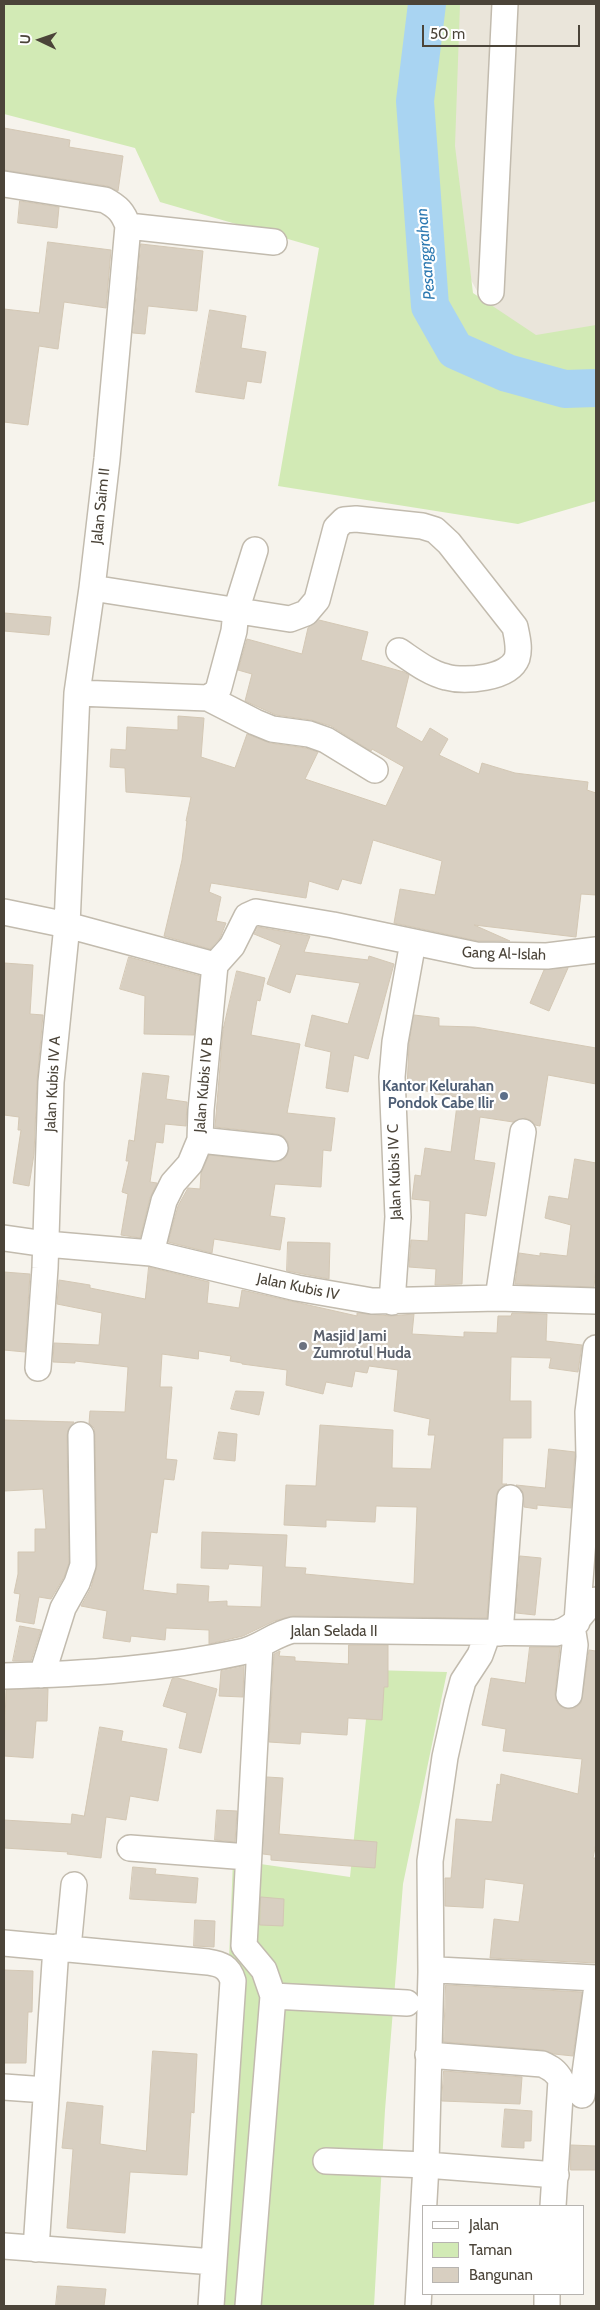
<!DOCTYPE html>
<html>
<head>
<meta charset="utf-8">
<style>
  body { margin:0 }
  #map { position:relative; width:600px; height:2310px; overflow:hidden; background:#f6f3ec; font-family:Cabin,sans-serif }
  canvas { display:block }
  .frame { position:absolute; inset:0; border:5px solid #4b4439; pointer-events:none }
  .legend { position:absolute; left:422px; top:2205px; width:162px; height:90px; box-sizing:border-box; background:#fff; border:1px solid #b7b4b0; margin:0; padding:6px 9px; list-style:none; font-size:15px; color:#4b4439 }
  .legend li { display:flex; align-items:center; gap:10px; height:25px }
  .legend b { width:25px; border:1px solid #b7b4b0 }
  .north { position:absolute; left:15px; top:15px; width:50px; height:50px; -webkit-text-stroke:4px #fff; paint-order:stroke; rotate:273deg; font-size:14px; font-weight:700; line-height:20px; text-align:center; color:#4b4439 }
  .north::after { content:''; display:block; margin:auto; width:18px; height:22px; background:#4b4439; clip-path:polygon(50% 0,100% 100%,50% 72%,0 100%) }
  .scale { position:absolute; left:422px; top:25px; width:158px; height:22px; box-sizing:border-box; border:2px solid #4b4439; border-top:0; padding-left:6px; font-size:15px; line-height:18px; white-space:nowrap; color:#4b4439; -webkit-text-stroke:4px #fff; paint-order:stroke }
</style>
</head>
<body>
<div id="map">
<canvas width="600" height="2310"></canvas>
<div class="frame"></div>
<ul class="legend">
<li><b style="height:6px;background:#fff"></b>Jalan</li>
<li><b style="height:14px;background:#d2eab5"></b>Taman</li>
<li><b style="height:14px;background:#d8cfc1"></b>Bangunan</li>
</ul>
<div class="north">U</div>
<div class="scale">50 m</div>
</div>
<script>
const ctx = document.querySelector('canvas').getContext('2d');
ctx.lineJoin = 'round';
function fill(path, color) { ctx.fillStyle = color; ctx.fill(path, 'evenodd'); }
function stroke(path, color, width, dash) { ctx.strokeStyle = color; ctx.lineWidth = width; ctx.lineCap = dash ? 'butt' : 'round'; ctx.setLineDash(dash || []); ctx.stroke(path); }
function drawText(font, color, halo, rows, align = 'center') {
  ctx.font = font + ' Cabin,sans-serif'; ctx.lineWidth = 4.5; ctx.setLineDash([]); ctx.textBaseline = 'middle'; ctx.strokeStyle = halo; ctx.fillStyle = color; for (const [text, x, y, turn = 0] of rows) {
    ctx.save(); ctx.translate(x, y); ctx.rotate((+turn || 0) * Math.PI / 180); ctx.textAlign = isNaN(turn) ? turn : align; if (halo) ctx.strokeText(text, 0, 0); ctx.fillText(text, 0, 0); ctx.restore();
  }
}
fill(new Path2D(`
  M444,4h152v390l-80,-30 -47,-88 -37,-229z`), '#eae5da');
fill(new Path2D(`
  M4,4h456l-5,142 18,147 63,42 60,-10v176l-78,23 -240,-38 41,-238 -159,-46 -25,-54 -131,-34z
  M371,1670l76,2 -44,212 -18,226 -11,196h-159l18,-446 117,17z`), '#d2eab5');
stroke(new Path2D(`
  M427,4l-12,97 15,205 25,44 52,23 58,16 31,-1`), '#a9d4f2', 38);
const building = new Path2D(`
  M4,128l66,12 -1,7 54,9 -5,35 -11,-5 -103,-16z
  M20,201l39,6 -2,21 -39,-5z
  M48,242l63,8 -5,58 -42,-6 -6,47 -19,-3 -11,79 -24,-3v-113l35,4z
  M141,244l62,7 -6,60 -49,-5 -3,28 -12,-1z
  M210,310l36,6 -5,32 25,4 -5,31 -14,-2 -3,18 -48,-7z
  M4,613l47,4 -2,18 -45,-4z
  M319,620l49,12 -7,28 43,12 5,3 -13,52 26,15 8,-14 18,11 -9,16 40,19 3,-11 33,10 73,9 -1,8 9,3v102l-15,-1 -5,43 -102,-12 36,16h-32l-84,-18 6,-34 35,6 7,-34 -69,-21 -12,44 -19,-5 -4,11 -29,-9 -3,17 -95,-15 -2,9 12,5 -5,24 10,2 -6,15 -10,11 -46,-13 18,-76 5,-39h-1l5,-24 -65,-5 -1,-24 -15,-1 1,-18 15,1 1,-23 51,3v-14l26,2 -3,39 34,11 12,-34 23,9 36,5 12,4 -13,27 81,27 18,-39 -32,-18 -1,2 -40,-25 -20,-6 -35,-5 -31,-14 7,-27 -14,-4 9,-31 55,15 6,-26z
  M258,927l52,9 -6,16 64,8 1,-4 25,8 -26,95 -14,-4 -6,37 -22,-4 5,-36 -26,-6 7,-31 36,9 12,-41 -64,-9 -6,19 -23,-9 14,-39 -27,-11z
  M129,957l71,19 -6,59 -50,-1 1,-38 -25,-7z
  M4,963l29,2 -3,49 13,1 -6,66 -3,73 -5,32 -16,-3 8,-53h-3l1,-13 -15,-2z
  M568,968l-19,43 -19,-8 14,-33z
  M237,971l28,7 -5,23 -3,-1 -6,35 49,9 -13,69 48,5 -4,33 -8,-1 -2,37 -46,-3 -5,32 15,2 -5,32 -66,-11 -2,14 -44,-11 10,-36 10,-18 12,1 1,-16 8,-18 65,7 7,-1 5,-4 3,-8 -1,-7 -5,-6 -6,-2 -62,-7 8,-97z
  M414,1015l25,3v8l36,1 121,21v36l-48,-9 -8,51 -5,-1 -3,-4 -7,-3 -12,4 -33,-5 -6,43 21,3 -9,53 -21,-3 -3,71 -27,1 1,-16 -27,-2 2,-27 17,1 2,-40 -18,-2 3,-24 6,1 4,-28 26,4 7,-55 -23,-3v-2l-28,-3 2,-45z
  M143,1073l26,3 -3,23 21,3 -1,24 -21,-2 -2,19 -7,-1 -6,40 7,1 -7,15 -10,40 -19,-3 7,-41 -6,-2 7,-31h-3l3,-21 5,1z
  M575,1159l21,4v104l-2,20 -79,-3 4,-31 21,3v-3l27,3 4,-31 -26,-7 4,-22 19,3z
  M288,1242l42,1 -1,36 -42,-8z
  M149,1267l60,15 -2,21 32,5 3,-18 115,26v-3l34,3 23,-2 -2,20 52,3v-5l33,1 1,-17h13l1,-3 35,1 -1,27 36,4 -4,27 -29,-4 2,-10 -40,-1 -1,44h21v37h-28l-1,46h5l-9,6 -2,7 -9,121 -194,-2 -19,5 -31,15 -34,8v-14l-43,-2 -1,12 -34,-4 -1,6 -27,-4 4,-27 -26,-5 10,-18 6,-23 -2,-130 -1,-7 -5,-5 1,-12 35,1 3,-45 -53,-6v2l-22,-1 1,-19 45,2 3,-32 -45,-9 2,-24 31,5v3l55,11zM199,1351l32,5 -1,5 12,2v1l45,6 -1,15 37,9 3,-12 26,5 3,-16 12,2 2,-7 29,4 -4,41 36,8 -2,16h7l-4,34 -39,-1 1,-38 -73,-5 -4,61 -30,-1 -2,40 42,2v-7l49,2 1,-16 41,1 -3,77 -109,-10 1,-6 -21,-1 2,-32 -85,-3 -1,36 27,1 1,-5 34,2 -2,41 -34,-1v-5l-19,1 1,-16 -32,-2v10l-34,-4 8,-58 6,1 7,-54 10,1 3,-20 -11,-1 6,-72h-12l2,-33 36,5z
  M4,1272l26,2 -5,78 -21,-2z
  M236,1391l28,1 -5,23 -28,-6z
  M4,1420l70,2 -5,6 -2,7 2,128 -5,14 -13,22 -12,-2 -5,27 -18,-3 4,-27 -6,-1 4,-19v-22h17v-23h11l-3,-40 -39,2z
  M219,1432l18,2 -2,27 -21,-2z
  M549,1449l26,3 -4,56 -34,-3v4l-13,-2 -1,-15 -7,-7 29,3z
  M520,1556l21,2 -6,57 -19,-2z
  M20,1626l21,4 -10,31h-18z
  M349,1645h39v42h-4l-2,33 -34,-2 -1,17 -46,-3 -1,12 -31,-2 5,-88 6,-3 -1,5 16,1v4l53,3z
  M530,1647h30l-5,47 1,6 4,6 8,3 7,-1 6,-5 8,-53 7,1v192l-3,15h3v105l-106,-5 4,-39 25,3 5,-38 -39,-5 -2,29 -38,-2v-28h6l5,-59 36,3 5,-38 3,1 1,-11 77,20 4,-35 -79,-8 3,-22 -24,-4 9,-47 34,5z
  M244,1666l-1,31 -24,-1 2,-25z
  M178,1678l39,11 -16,64 -22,-5 8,-35 -24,-7 9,-27z
  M48,1689l-1,32h-11l-3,37 -29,-2 2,-66z
  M100,1727l23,4 -2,10 46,8 -9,52 -28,-5 -4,24 -20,-3 -5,41 -34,-4 1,-2 -64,-4v-28l67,4 1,-10 12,2z
  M267,1777l16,1 -4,56 98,8 -2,26 -104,-8v-5l-8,-1z
  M217,1810l20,1 -2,31 -20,-2z
  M133,1867l23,2 -1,5 43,4 -2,25 -66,-4z
  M261,1897l23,2 -1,27 -23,-1z
  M195,1920l20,1 -1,26 -20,-1z
  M4,1970l29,1 -1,41h-4l-2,51h-22z
  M446,1985l136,7 -9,64 -19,-2 -11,-4 -99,-8z
  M153,2051l44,3 -3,59 -3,-1 -4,63 -57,-3 -5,61 -58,-5 6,-79 -11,-1 5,-46 36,4 -3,38 46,7z
  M444,2071l78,6 -2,27 -78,-3z
  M505,2109l27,2 -1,30h-7v7l-22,-1z
  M571,2145l25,1v24h-25z
  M58,2286l48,3 -2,17h-48z`);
fill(building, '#d8cfc1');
stroke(building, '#d3c7b4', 1);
const minor = new Path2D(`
  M4,184l101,16c13,7 18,12 23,26l-21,233 -15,129 -15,105 -10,232 -16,157 -6,186 -7,100
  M128,226l146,16
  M491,292l14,-288
  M92,588l198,31 16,-6 11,-13 19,-72 8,-8 12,-1 66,7 13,4 14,13 66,84c2,10 5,21 2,31 -8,21 -53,24 -71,19 -17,-4 -32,-16 -47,-26
  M77,693l131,5 47,24 17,7 37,5 17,6 49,30
  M208,698l9,-6 2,-5 15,-56 2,-20 19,-61
  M4,912l63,13 148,40
  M215,965l17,-19 15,-30 9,-4 77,13 143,30 71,1 49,-6
  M200,1140l75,8
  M4,1238l42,6 105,9 146,35 75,13 126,-3 98,3
  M151,1253l13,-52 9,-18 17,-19 10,-24 1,-30 14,-145
  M498,1298l25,-166
  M392,1302l6,-85 -6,-140 3,-35 18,-100
  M577,1622l12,-165 -1,-45 8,-64
  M500,1633l10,-135
  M42,1675l21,-67 14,-25 6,-18 -2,-130
  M4,1676c79,-2 159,-7 237,-24 19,-4 33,-18 52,-22l263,3c22,-5 23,-21 40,-33
  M569,1695l6,-50 -3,-19
  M130,1848l118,9
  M4,1943l204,19c13,2 21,5 25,19l-22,325
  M68,1948l6,-63
  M431,1972l7,-2 158,8
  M273,1996l134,7
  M428,2055l114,9c9,4 14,7 19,16l-8,126
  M4,2087l42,3
  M582,2095l14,-102
  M326,2161l100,4 130,10
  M4,2246l210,16
  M36,2249l20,-302
  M248,2306l25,-310 -9,-26 -20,-24 16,-301
  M418,2306l8,-141 5,-193 -1,-111 15,-104 12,-54 6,-22 17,-26 8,-22
  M547,2306v-12`);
stroke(minor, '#c2bbae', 28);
stroke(minor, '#fff', 25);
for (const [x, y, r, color] of [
  [504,1096,5,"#5c6f8a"],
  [303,1346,5,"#6b7280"]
]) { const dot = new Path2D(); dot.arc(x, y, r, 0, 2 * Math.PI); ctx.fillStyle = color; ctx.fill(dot); stroke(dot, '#fff', 2); }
drawText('15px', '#4b4439', '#fff', [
  ["Jalan Saim II",101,506,-84],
  ["Gang Al-Islah",504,954,2],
  ["Jalan Kubis IV A",53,1084,-87],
  ["Jalan Kubis IV B",204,1085,-85],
  ["Jalan Kubis IV C",395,1172,-92],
  ["Jalan Kubis IV",298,1287,12],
  ["Jalan Selada II",334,1632]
]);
drawText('bold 15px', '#4e5e75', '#fff', [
  ["Kantor Kelurahan",494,1087],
  ["Pondok Cabe Ilir",494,1104]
], 'right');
drawText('bold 15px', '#5b616d', '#fff', [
  ["Masjid Jami",313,1337],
  ["Zumrotul Huda",313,1354]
], 'left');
drawText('italic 16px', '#2e7ab2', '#fff', [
  ["Pesanggrahan",426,254,-95]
]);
</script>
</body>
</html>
